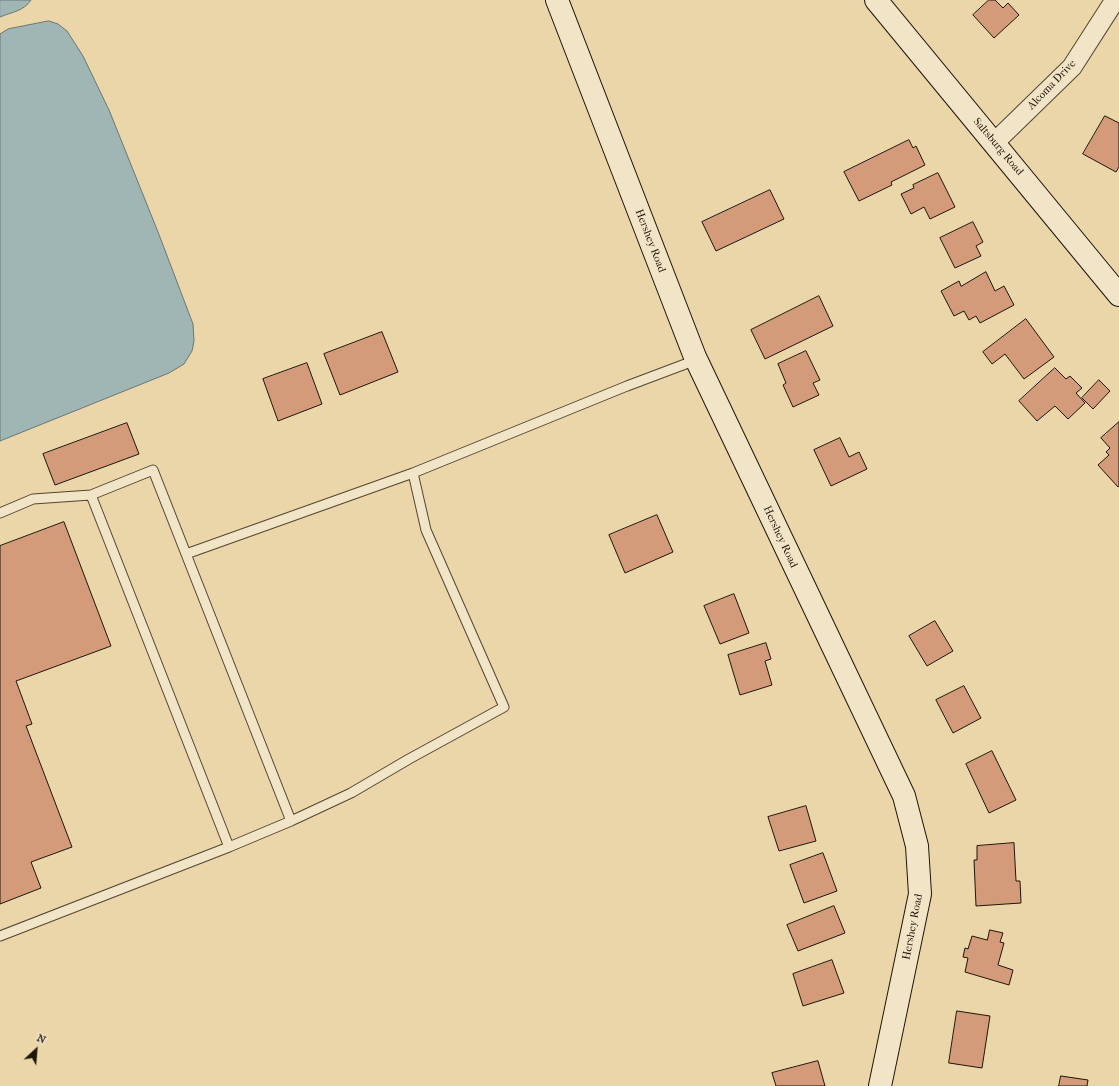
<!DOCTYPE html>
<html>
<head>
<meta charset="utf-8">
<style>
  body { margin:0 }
  #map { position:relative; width:1119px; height:1086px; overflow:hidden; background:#ebd6a9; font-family:"IM FELL French Canon",serif }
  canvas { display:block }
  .north { position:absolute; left:16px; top:1030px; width:40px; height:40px; -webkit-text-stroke:3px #f2e4c7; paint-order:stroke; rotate:26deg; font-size:11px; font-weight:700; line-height:16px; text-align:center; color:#1f1609 }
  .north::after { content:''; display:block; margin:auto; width:14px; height:18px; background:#1f1609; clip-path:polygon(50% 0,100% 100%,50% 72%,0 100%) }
</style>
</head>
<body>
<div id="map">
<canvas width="1119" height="1086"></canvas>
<div class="north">N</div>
</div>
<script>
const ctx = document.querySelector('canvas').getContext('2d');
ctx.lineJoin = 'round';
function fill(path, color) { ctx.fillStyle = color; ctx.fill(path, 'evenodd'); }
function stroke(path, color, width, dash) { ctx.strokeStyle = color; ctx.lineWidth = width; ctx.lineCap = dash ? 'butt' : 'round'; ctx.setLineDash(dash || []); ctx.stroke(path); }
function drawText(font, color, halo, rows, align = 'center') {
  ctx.font = font + ' "IM FELL French Canon",serif'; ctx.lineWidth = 3; ctx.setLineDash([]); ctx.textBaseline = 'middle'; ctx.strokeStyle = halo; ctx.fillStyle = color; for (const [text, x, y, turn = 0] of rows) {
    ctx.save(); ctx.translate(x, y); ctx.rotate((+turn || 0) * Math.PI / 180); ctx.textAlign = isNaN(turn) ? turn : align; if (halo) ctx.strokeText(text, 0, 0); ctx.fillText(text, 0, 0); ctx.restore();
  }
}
const water = new Path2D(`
  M0,0h31c-7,11 -19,12 -31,17z
  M49,21l9,3 9,7 16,25 26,54 49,122 35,92 1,17 -2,10 -8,13 -15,9 -169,68v-407l8,-5z`);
fill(water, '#9fb6b5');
stroke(water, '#6c7670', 1);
const building = new Path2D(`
  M989,0h6l8,8 5,-5 11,12 -25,23 -21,-23z
  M1105,116l14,7v44l-3,5 -33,-18z
  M909,140l4,8 3,-2 9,19 -34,17 1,3 -33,16 -15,-29z
  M938,173l17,34 -25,12 -6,-12 -13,7 -10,-20 13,-6 -1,-3z
  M770,190l14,29 -68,32 -14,-29z
  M973,222l10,20 -7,4 5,10 -26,12 -15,-30z
  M986,272l9,19 9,-5 10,19 -34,18 -4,-7 -7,4 -5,-9 -10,5 -13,-25 18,-10 2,5z
  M819,296l14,30 -68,33 -14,-29z
  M1026,319l28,38 -30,22 -19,-25 -13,10 -9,-12z
  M382,332l16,40 -58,23 -16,-41z
  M806,351l14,29 -7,3 6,12 -26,12 -10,-22 3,-2 -8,-19z
  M307,363l15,41 -44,17 -15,-42z
  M1055,368l11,11 4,-3 12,12 -6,5 9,10 -17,16 -13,-13 -18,15 -18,-20z
  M1099,380l11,11 -17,18 -11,-11z
  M1119,422v64l-1,1 -20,-22 11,-10 -3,-3 4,-4 -9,-10z
  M127,423l12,31 -84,31 -12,-31z
  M840,438l9,19 10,-5 8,17 -36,17 -17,-36z
  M657,515l16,37 -48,21 -16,-38z
  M64,522l47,124 -95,35 16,43 -6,2 46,121 -41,15 10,26 -41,16v-358z
  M734,594l15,39 -29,11 -16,-38z
  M935,621l18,30 -26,15 -18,-30z
  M766,643l5,16 -6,2 7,24 -32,10 -12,-40z
  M964,686l17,32 -28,15 -17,-33z
  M992,751l24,49 -27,13 -23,-49z
  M806,806l10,35 -37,10 -11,-34z
  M1014,843l2,38h4l1,22 -45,3 -2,-46h3v-14z
  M823,853l14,38 -33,12 -14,-38z
  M834,906l11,27 -47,18 -11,-26z
  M990,930l13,3 -3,9 4,1 -6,22 15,5 -4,15 -44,-13 3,-14 -5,-1 2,-9 3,1 4,-13 15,4z
  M832,960l12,33 -41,13 -10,-32z
  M957,1011l33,5 -8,52 -33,-5z
  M818,1061l7,25h-49l-4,-13z
  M1061,1076l27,4 -1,6h-28z`);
fill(building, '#d39b79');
stroke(building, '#1f1609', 1);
const lane = new Path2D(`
  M153,470l138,351 -62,26 -138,-352z
  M0,513l33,-14 58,-4
  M186,554l227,-81 214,-87 69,-26
  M291,821l60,-28 58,-34 95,-52 -78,-177 -13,-57
  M0,936l229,-89`);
const street = new Path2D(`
  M994,143l78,-76 43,-67`);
const secondary = new Path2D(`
  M557,0l138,357 209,439 13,50 3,48 -40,192
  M876,0l243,295`);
stroke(lane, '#524631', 11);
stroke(street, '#524631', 21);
stroke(secondary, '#1f1609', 24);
stroke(lane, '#f2e4c7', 9);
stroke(street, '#f2e4c7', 19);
stroke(secondary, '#f2e4c7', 22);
drawText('11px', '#1f1609', '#f2e4c7', [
  ["Alcoma Drive",1052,85,-46],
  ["Saltsburg Road",998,147,50],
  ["Hershey Road",650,241,69],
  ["Hershey Road",780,537,65],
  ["Hershey Road",913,927,-79]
]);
</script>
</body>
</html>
